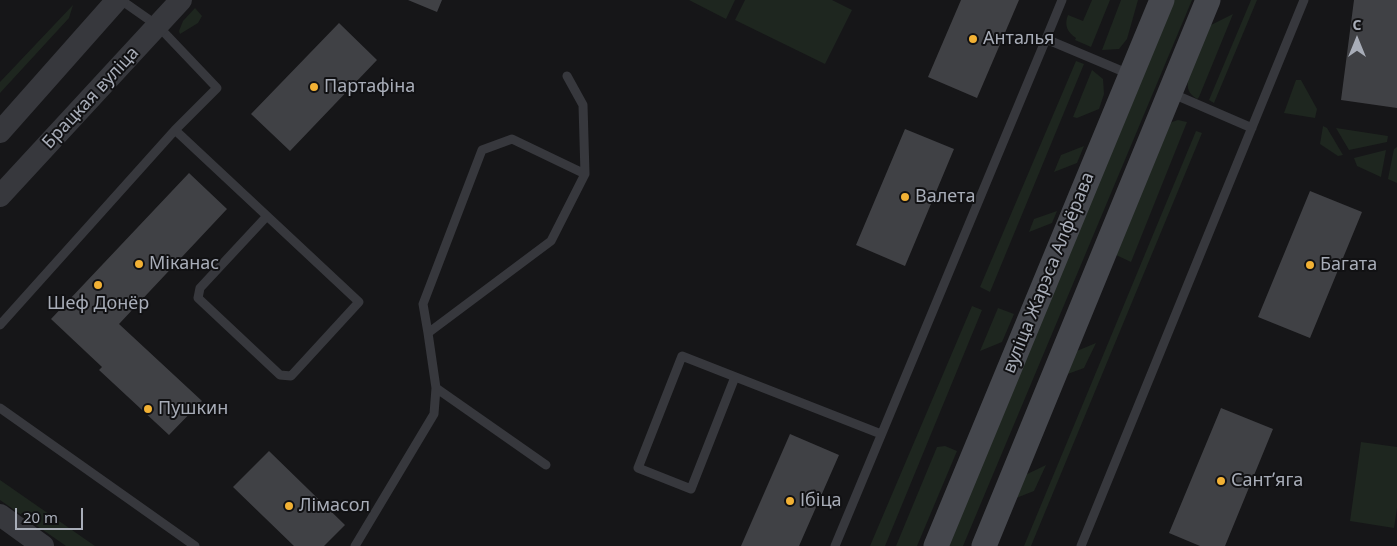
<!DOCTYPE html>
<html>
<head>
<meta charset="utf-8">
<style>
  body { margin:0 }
  #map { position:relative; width:1397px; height:546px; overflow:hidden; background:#161618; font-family:"Noto Sans",sans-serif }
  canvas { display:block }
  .north { position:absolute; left:1332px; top:15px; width:50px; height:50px; -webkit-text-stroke:4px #111113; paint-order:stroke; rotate:0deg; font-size:14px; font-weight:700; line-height:20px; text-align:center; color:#a8adb8 }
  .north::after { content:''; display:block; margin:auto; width:18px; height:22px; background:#a8adb8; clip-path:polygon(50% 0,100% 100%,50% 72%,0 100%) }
  .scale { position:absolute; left:15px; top:508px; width:68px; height:22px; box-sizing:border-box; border:2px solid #a8adb8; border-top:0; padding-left:6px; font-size:15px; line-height:18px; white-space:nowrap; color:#a8adb8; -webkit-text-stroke:4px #111113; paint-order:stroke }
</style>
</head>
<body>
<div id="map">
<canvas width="1397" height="546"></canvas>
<div class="north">С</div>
<div class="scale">20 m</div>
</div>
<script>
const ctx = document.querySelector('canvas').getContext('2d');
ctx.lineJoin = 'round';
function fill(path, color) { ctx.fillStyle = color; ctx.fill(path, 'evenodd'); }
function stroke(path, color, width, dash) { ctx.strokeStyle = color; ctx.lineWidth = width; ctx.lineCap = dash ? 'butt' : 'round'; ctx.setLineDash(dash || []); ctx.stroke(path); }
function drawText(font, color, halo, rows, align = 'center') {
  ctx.font = font + ' "Noto Sans",sans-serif'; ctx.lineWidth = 4; ctx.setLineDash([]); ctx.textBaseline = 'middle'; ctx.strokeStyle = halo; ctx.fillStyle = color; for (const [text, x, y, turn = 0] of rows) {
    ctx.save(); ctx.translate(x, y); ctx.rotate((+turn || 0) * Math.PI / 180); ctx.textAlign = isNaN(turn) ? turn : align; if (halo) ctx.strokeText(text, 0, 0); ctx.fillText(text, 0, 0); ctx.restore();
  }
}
fill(new Path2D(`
  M689,0h46l-9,19z
  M745,0h87l20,10 -27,54 -90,-44z
  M1092,0h18l-19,47 -16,-7 1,-2c-9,-6 -12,-13 -8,-23l15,6z
  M1121,0h17l-11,39 -8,10 -17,1z
  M1174,0h18l-229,546h-17z
  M1251,0h6l-43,103 -5,-3z
  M73,5l-4,13 -69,75v-11z
  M195,8l7,8 -4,7 -18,11 -1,-3 4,-10z
  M1233,14l-34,83 -2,2c-9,-6 -10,-10 -9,-20l21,-53z
  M1076,61l8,3 -94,228 -10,-5z
  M1092,70l11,9 1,15 -5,15 -22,9 -4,-1z
  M1296,80h5l16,29 -2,9 -31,-5z
  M1178,120l9,2 -56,140 -17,-8 53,-126 5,-6z
  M1323,126l4,2 16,27 -5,1 -18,-12z
  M1336,128l52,8 -1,6 -38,8z
  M1196,131l6,2 -171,413h-7z
  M1084,146l-7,17 -23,9 7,-17z
  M1397,147v36l-9,-4 6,-30z
  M1386,150l-5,27 -24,-11 -3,-8z
  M1057,211l-5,12 -23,9 5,-13z
  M972,306l10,4 -97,236h-15z
  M998,308l16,6 -12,28 -22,9z
  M1096,343l-12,25 -22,8 10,-23z
  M1361,442l36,5v61l-3,20 -44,-7z
  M945,446l12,5 -40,95h-21l41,-99z
  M1046,465l-12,26 -23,9 8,-22z
  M0,480l95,66h-29l-66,-46z`), '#1e261f');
fill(new Path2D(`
  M408,0h34l-5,12z
  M961,0h58l-42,98 -49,-21z
  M1354,0h43v108l-56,-8z
  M339,23l38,37 -87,91 -39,-37z
  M905,129l49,20 -49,117 -49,-21z
  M189,173l38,36 -108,115 83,77 -33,34 -70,-65 3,-3 -51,-48z
  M1310,191l52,21 -52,126 -52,-21z
  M1221,408l52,21 -48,117h-25l-31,-13z
  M790,434l49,21 -40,91h-58z
  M269,451l76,74 -21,21h-30l-61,-59z`), '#404145');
stroke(new Path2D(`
  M121,0l37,26 59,62 -42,42 184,172 -68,74 -11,-1 -82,-77 2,-10 67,-72
  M1062,0l-16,39 83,35
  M1171,93l81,35
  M0,325l175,-195
  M428,333l-5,-29 59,-154 30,-11 73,35
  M735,377l-44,112 -53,-21 44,-112 199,78
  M436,388l110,77
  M0,408l195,138
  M355,546l79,-132 2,-26 -8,-55 123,-92 34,-67 -2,-69 -16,-29
  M835,546l211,-507
  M1081,546l223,-546`), '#37383d', 9);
stroke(new Path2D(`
  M0,132l117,-132
  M0,196l181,-196
  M0,515l43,31`), '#37383d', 22);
stroke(new Path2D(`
  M936,546l226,-546
  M984,546l224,-546`), '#45474d', 25);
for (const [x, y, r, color] of [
  [973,39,5,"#f2b134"],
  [314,87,5,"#f2b134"],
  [905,197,5,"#f2b134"],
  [139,264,5,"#f2b134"],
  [1310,265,5,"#f2b134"],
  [98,285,5,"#f2b134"],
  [148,409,5,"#f2b134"],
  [1221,481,5,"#f2b134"],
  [790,501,5,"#f2b134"],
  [289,506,5,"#f2b134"]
]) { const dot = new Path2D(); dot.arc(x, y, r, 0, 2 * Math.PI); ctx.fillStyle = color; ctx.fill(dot); stroke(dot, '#111113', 2); }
drawText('18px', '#a8adb8', '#111113', [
  ["Анталья",983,39],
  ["Партафіна",324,87],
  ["Валета",915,197],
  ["Міканас",149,264],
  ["Багата",1320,265],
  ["Шеф Донёр",98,304,"center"],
  ["Пушкин",158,409],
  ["Сантʼяга",1231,481],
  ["Ібіца",800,501],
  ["Лімасол",299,506]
], 'left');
drawText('18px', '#a8adb8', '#111113', [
  ["Брацкая вуліца",91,98,-47],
  ["вуліца Жарэса Алфёрава",1049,273,-68]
]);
</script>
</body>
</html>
